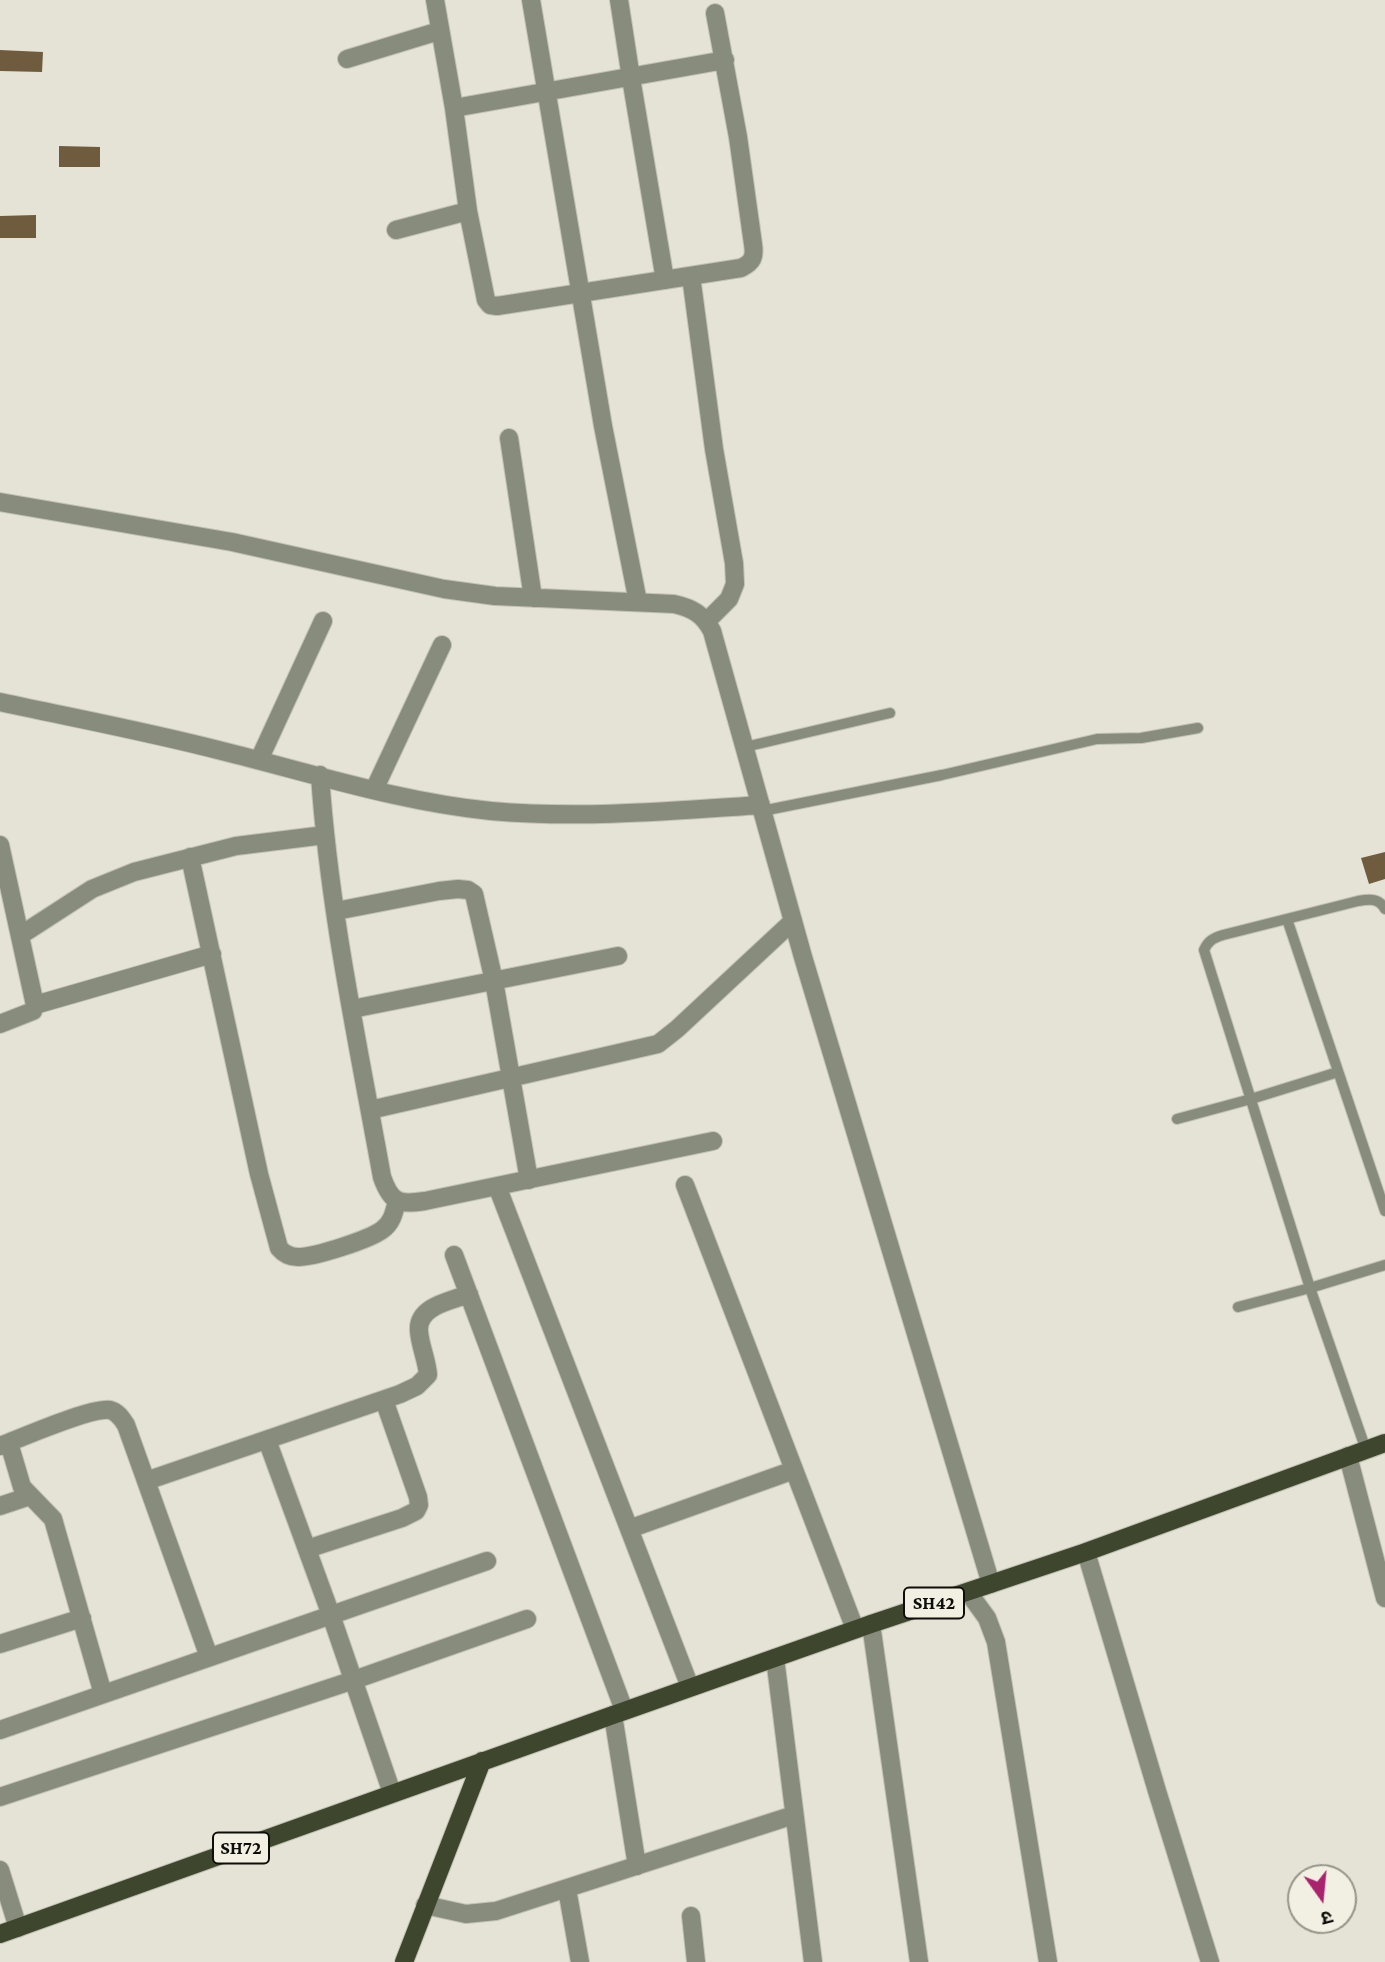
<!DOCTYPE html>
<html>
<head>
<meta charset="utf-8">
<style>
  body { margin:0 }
  #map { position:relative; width:1385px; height:1962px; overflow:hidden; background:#e4e3d5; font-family:"Crimson Pro","Noto Sans Devanagari",serif }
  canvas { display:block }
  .north { position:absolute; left:1287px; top:1864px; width:70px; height:70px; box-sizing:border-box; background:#f1f0e2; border:2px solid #96958b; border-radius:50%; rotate:165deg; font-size:19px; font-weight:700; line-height:28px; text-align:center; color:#0e0d09 }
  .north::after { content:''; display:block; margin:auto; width:24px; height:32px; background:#aa246d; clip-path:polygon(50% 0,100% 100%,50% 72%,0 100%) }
</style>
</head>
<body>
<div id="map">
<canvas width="1385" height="1962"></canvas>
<div class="north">उ</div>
</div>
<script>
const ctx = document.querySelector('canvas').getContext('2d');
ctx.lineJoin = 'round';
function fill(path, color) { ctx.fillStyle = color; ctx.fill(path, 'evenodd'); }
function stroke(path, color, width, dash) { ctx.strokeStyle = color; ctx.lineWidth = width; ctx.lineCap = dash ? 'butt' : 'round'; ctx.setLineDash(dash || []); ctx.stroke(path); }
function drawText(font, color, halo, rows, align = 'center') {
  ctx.font = font + ' "Crimson Pro",serif'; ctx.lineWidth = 5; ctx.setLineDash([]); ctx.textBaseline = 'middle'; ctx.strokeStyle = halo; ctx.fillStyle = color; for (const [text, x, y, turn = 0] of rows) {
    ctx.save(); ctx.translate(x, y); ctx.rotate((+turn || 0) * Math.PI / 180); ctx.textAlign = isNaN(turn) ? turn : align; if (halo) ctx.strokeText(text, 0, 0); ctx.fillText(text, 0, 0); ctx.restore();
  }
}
fill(new Path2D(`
  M0,50l43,2 -1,20 -42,-1z
  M59,146l41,1v20h-41z
  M36,215v23h-36v-22z
  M1385,852v27l-16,5 -8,-26z`), '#6f5c3e');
const lane = new Path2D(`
  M745,747l145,-34
  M762,811l180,-36 155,-36 44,-1 57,-10
  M1287,919l98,292
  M1177,1119l74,-20 87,-27
  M1238,1307l72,-19 75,-23
  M1366,1450l-56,-162 -106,-338c4,-9 9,-12 19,-15l135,-34c12,-2 21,-3 27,8`);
const street = new Path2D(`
  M435,0l19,108 271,-48
  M531,0l72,426 35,176
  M619,0l12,78 34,202
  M347,59l92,-28
  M454,108l14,103
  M396,230l72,-19 18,89 4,5 7,1 244,-38c12,-6 14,-11 12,-24l-15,-107 -23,-124
  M691,276l23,173 20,114 1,21 -6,15 -22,22
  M509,438l24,160
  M0,502l232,40 212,47 51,7 179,8c18,4 29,10 38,27l91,326 188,627
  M0,702c74,16 149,30 222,49 89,22 178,51 269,60 90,8 180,0 270,-6
  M259,760l64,-139
  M320,775c9,135 38,269 62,402 9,26 17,28 43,24l288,-60
  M374,790l68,-145
  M0,845l35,160 -2,6 -33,13
  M190,857l69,317 20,74c5,6 11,9 19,9 17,0 70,-17 84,-27 10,-7 12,-17 15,-29
  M336,911l103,-20 19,-2 10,1 6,4 20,87 35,199
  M21,935l71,-46 42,-17 102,-26 89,-11
  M35,1005l177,-51
  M352,1009l266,-53
  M370,1110l288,-66 19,-15 116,-108
  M685,1185l170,444
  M497,1186l193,501
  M454,1255l170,455
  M267,1440l64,175 61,178
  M9,1443l13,44 31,32 50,175
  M0,1446c21,-8 91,-39 110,-36 8,2 12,9 16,15l83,232
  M1348,1456l37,142
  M146,1481l254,-87 17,-8 11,-11c-1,-15 -8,-29 -9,-44 -2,-25 32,-30 50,-37
  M0,1506l30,-10
  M629,1529l165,-59
  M307,1549l95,-31 14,-7 3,-6 -1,-8 -34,-97
  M1086,1552l71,239 53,171
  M968,1592l19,26 9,24 52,320
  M871,1624l48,338
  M0,1644l82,-26
  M775,1658l38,304
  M613,1715l24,151
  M0,1730l487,-169
  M0,1797l354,-117 173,-61
  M0,1870l18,58
  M567,1889l13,73
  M425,1905l41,9 30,-3 298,-96
  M691,1916l5,46`);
const primary = new Path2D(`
  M0,1934l613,-219 258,-91 215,-72 299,-109
  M404,1962l78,-201`);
stroke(lane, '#c2c1b4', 12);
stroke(street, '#c2c1b4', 20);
stroke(primary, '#c2c1b4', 20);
stroke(lane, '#878c7d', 10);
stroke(street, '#878c7d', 18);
stroke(primary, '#3e472d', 18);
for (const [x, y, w] of [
  [934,1603,60],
  [241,1848,56]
]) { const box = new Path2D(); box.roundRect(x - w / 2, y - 15.5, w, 31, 5); ctx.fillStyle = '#f1f0e2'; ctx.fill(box); stroke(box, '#0e0d09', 2); }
drawText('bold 19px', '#0e0d09', null, [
  ["SH42",934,1603],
  ["SH72",241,1848]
]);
</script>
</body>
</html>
